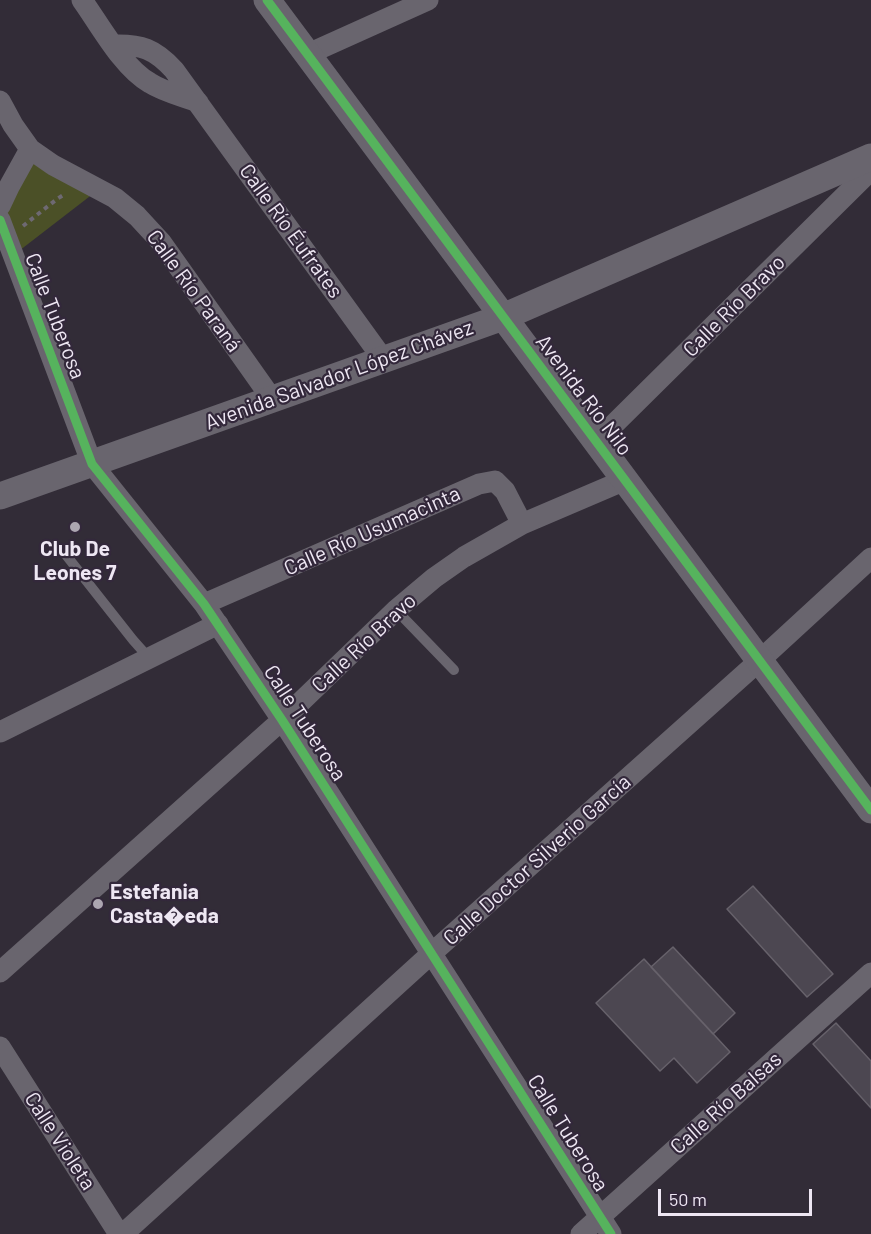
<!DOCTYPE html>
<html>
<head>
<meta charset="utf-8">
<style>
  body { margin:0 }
  #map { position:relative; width:871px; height:1234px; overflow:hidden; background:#322c37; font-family:Barlow,sans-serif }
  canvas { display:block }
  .scale { position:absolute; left:658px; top:1189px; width:154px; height:27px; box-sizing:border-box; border:3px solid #eee7f3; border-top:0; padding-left:8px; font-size:18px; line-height:21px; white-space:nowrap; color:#eee7f3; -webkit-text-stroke:4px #33283b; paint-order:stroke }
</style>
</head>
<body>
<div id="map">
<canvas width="871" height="1234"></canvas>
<div class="scale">50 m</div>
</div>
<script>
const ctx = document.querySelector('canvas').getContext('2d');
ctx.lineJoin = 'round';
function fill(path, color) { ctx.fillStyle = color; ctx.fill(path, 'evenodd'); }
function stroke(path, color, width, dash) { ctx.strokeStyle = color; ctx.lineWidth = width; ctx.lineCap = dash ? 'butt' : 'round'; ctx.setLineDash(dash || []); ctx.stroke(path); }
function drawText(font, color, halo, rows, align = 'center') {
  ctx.font = font + ' Barlow,sans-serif'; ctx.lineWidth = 4.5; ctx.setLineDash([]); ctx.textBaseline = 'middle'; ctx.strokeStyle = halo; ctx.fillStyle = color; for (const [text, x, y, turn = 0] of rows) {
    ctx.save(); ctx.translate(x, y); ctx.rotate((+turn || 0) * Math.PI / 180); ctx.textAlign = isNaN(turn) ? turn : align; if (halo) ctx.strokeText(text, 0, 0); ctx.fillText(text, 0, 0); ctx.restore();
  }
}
fill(new Path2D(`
  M30,152l68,38 -83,64 -15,-39z`), '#4b5027');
const building = new Path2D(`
  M753,886l80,88 -26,23 -80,-88z
  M673,947l62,66 -22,21 -62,-67z
  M644,959l86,93 -33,31 -23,-25 -14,13 -64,-68z
  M836,1023l35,38v47l-58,-64z`);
fill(building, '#4c4751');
stroke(building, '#67626b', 1.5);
stroke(new Path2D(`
  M23,226l34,-27 8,-5`), '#6e6972', 4, [4.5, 4.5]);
stroke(new Path2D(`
  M62,550l71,90 16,18
  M396,610l58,60`), '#69656e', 10);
stroke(new Path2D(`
  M82,0c18,25 41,68 68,83 14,9 32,13 48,19
  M113,45c28,-1 42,4 61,25l209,289
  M308,54l120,-54
  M0,101l13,24 17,24 23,16 62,33 22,18 24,26 111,157
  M0,206l9,-19 21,-38
  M0,220l92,244 112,140 78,116 329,514
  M596,442l275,-272
  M204,604l275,-120 16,-3 10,10 17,33
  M0,732l218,-108
  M0,972l282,-252 114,-110 38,-32 30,-21 58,-33 103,-44
  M0,1047l119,187
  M123,1234l309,-281 327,-292 112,-103
  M581,1234l290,-261`), '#69656e', 21);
stroke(new Path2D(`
  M267,0l604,810
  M0,496l503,-179 368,-160`), '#69656e', 27);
stroke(new Path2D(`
  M267,0l604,810
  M0,220l92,244 112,140 78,116 329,514`), '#56b35d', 9);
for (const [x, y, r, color] of [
  [75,527,6,"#aca6b1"],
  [98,904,6,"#aca6b1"]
]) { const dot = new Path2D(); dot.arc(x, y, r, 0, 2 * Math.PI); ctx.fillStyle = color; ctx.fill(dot); stroke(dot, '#33283b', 2); }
drawText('21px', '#eee7f3', '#33283b', [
  ["Calle Río Éufrates",291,231,54],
  ["Calle Río Paraná",194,291,54],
  ["Calle Río Bravo",734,306,-45],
  ["Calle Tuberosa",55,316,69],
  ["Avenida Salvador López Chávez",339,375,-20],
  ["Avenida Río Nilo",584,395,53],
  ["Calle Río Usumacinta",372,531,-24],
  ["Calle Río Bravo",364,643,-43],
  ["Calle Tuberosa",305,723,57],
  ["Calle Doctor Silverio García",537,860,-42],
  ["Calle Río Balsas",726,1103,-42],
  ["Calle Tuberosa",568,1133,58],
  ["Calle Violeta",60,1141,57]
]);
drawText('bold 21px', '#eee7f3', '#33283b', [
  ["Club De",75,549],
  ["Leones 7",75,573],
  ["Estefania",110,892,"left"],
  ["Casta�eda",110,916,"left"]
]);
</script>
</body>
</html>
